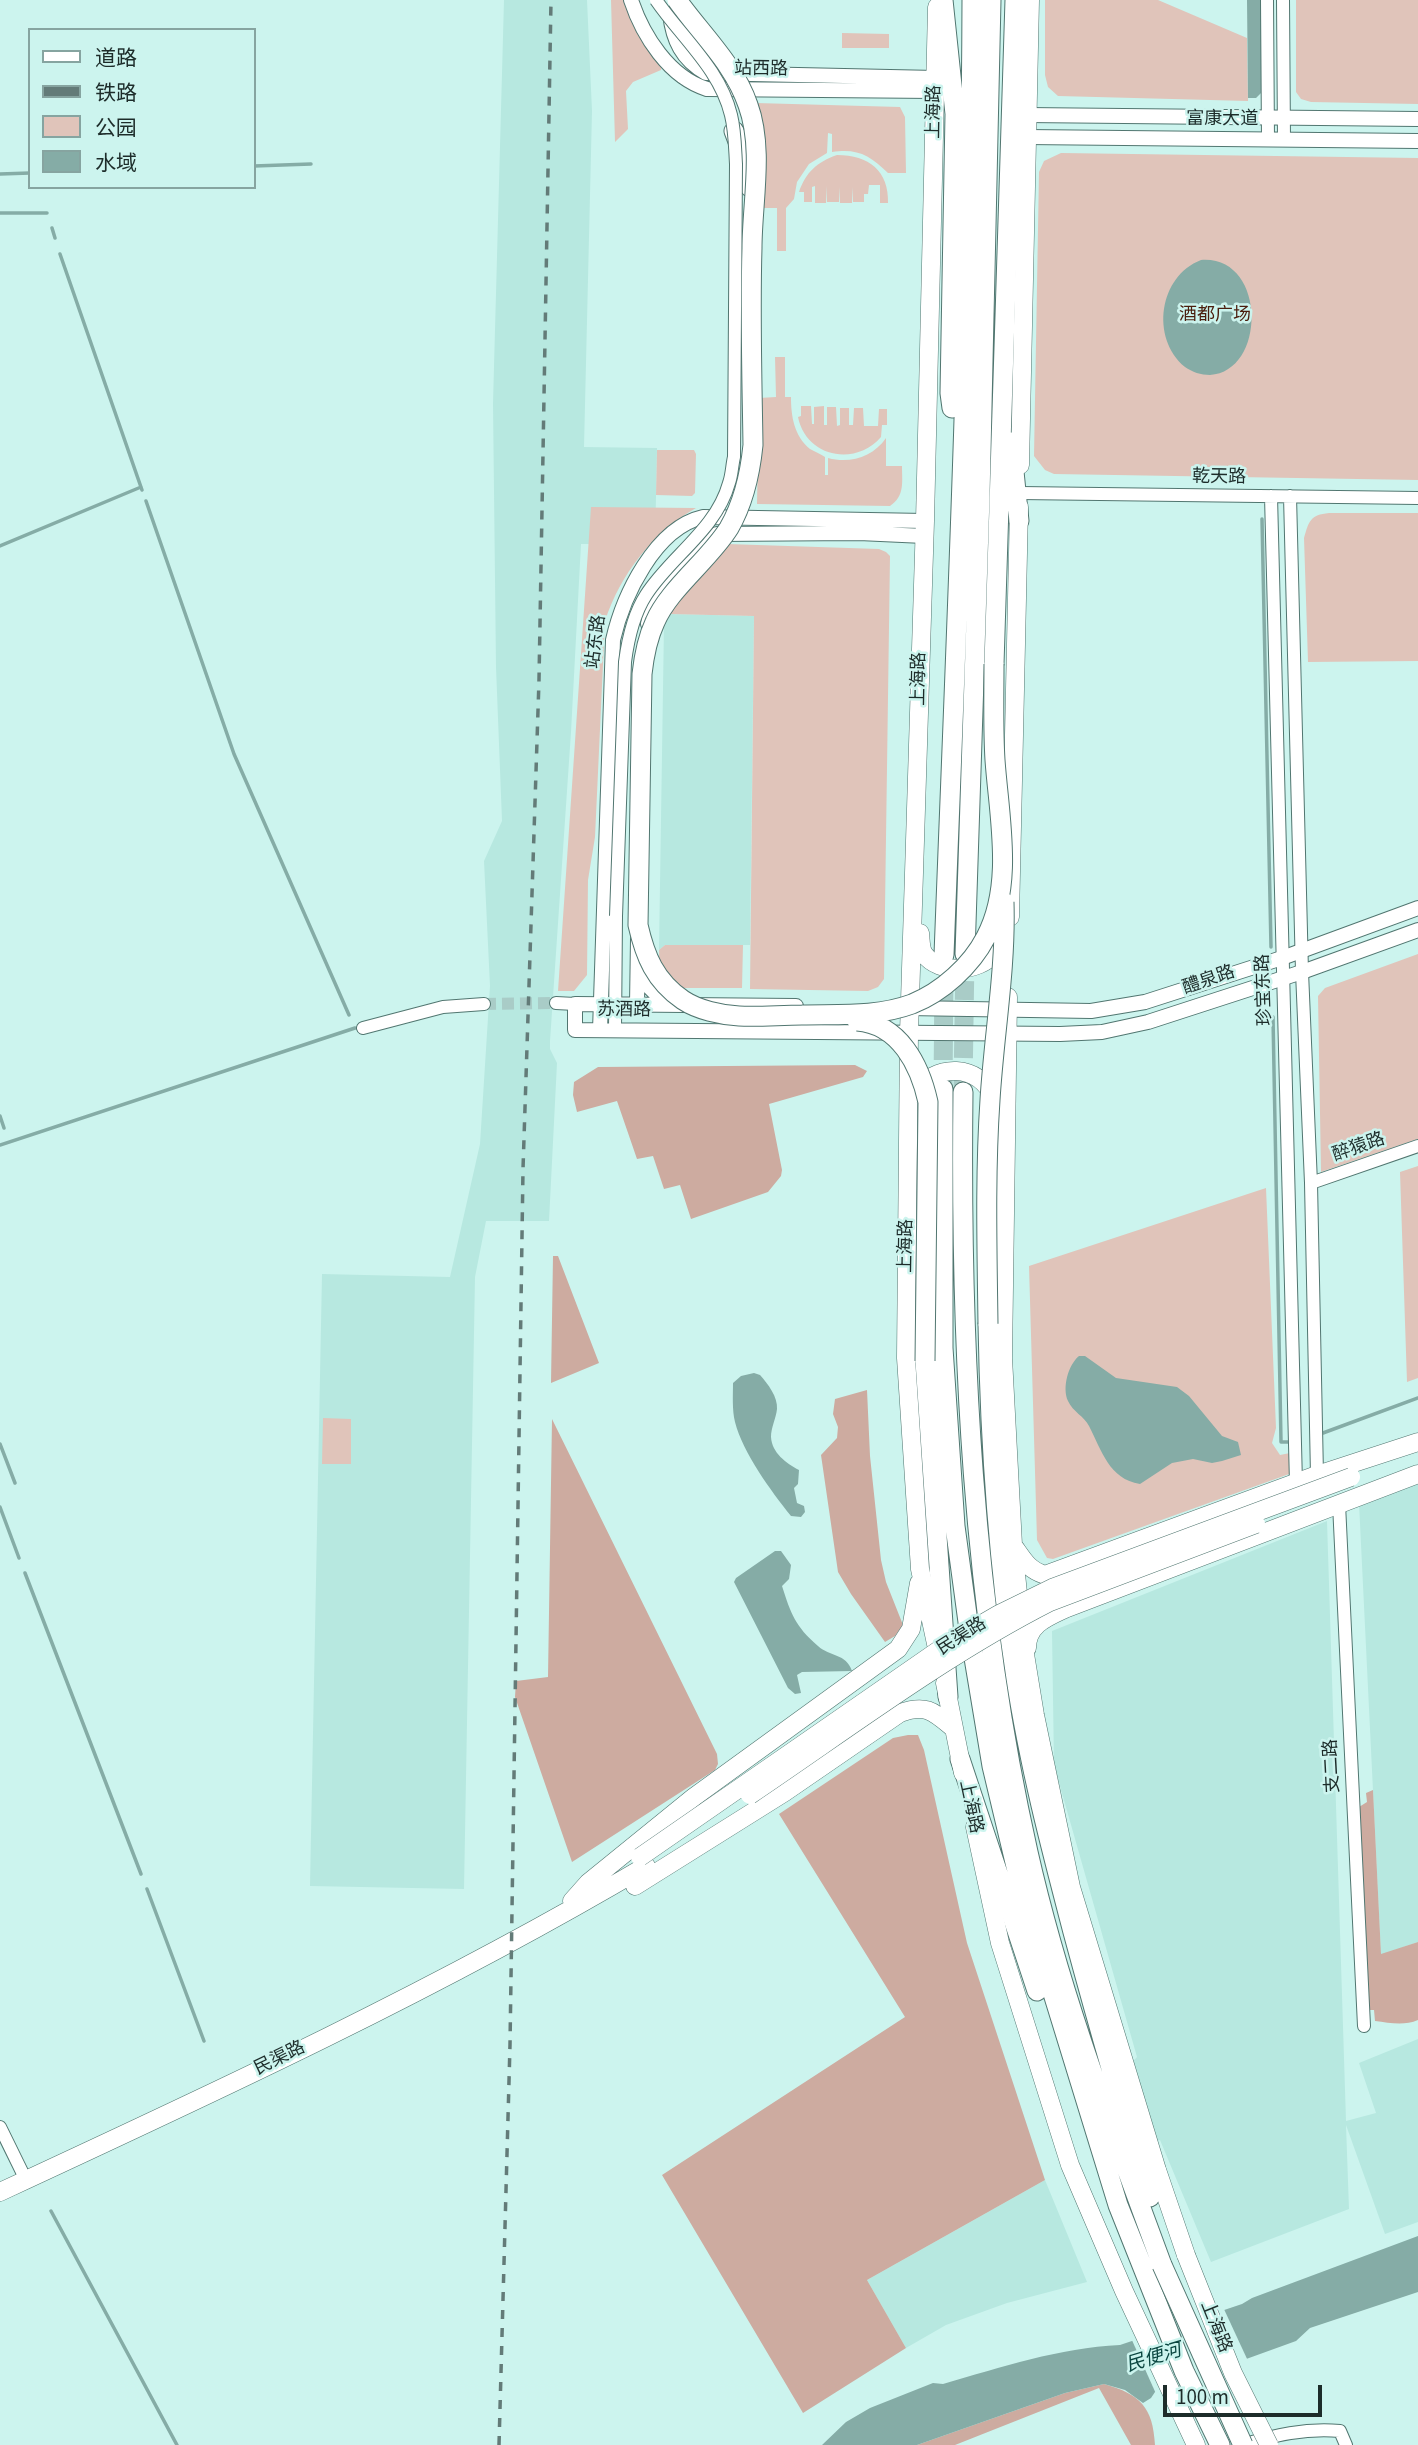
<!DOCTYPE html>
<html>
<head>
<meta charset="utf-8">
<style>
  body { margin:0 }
  #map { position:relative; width:1418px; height:2445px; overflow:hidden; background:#ccf4ee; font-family:"Source Sans 3","Noto Sans SC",sans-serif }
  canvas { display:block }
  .legend { position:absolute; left:28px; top:28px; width:228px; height:161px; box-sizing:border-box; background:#ccf4ee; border:2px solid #86a4a0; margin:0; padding:9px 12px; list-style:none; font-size:21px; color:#1d2c2a }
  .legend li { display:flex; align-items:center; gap:14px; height:35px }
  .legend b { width:35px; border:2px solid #86a4a0 }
  .scale { position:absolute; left:1163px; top:2385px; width:159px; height:32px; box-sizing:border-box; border:4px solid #1d2c2a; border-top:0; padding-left:9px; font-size:21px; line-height:24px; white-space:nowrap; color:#1d2c2a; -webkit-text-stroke:5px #ccf4ee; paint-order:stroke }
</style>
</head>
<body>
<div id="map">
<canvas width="1418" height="2445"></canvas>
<ul class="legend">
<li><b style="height:9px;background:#fff"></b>道路</li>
<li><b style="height:9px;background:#637b78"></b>铁路</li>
<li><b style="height:19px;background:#e0c4ba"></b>公园</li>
<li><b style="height:19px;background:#85aca6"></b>水域</li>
</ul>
<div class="scale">100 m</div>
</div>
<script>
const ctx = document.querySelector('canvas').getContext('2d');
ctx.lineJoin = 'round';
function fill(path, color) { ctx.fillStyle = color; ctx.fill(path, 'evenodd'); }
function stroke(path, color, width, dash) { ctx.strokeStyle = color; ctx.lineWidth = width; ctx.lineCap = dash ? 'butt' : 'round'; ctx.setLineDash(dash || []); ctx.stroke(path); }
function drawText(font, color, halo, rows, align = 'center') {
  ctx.font = font + ' "Source Sans 3","Noto Sans SC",sans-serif'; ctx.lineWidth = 5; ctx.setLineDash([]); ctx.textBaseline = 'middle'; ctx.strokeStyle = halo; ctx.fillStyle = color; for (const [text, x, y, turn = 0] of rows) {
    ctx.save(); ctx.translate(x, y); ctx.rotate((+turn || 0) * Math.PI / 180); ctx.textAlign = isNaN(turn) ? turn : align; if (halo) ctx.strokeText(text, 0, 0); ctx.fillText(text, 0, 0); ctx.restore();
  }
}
fill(new Path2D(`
  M504,0h83l5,111 -8,336 73,1 -2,96h-74l-10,188 -21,309v8l7,14 -8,158h-63l-11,56 -11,612 -154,-3 12,-612 128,3 30,-133 10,-158 -6,-125 18,-40 -6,-154 -3,-264z
  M668,614l86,2 -4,329h-85l-6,5 5,-326z
  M1418,1480v462l-37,13 -22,-452z
  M1327,1521l19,600 30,-8 -17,-50 59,-24v183l-33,12 -39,-109 3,84 -138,53 -51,-122 -7,3 -29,-72 13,-14 -83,-292 -2,-134z
  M1045,2180l42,102 -80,21 -61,22 -40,23 -39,-68z`), '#b7e8e0');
fill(new Path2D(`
  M611,0h13c8,26 21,44 38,65l-1,5 -28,12 -7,9 2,38 -13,13z
  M1045,0h113l89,38 1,63 -190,-5 -10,-9 -3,-12z
  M1296,0h122v104l-107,-2 -10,-3 -5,-7z
  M842,33l47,1v14h-47z
  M756,103l144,4 5,10 1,56h-18c-18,-18 -31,-25 -56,-21v-18l-4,-1 -1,20 -18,11 -12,18 -3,17 -8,9v43h-9v-43h-19z
  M1061,153l357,5v322l-364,-6 -9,-4 -11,-14 5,-284 5,-11z
  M837,155c32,0 52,16 51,48h-8v-18h-11l-1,9h-4v8h-11l-1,-15v16h-12l-1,-16v15h-12v-16l-1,17h-11v-17l-3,1v15h-8v-10h-5c7,-20 18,-30 38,-37z
  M775,357h10v40h6c0,19 3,39 19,52 5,3 11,5 15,8v18h3v-17c22,6 45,-1 58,-20v28h16c0,16 3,30 -12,40l-133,-2 2,-106 17,-1z
  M801,406h10l1,18h2v-17l10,-1v19h3v-18h9l1,19 3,-1v-17h9v17h4l1,-17h9l1,18h14l1,-17h8v16h-5l-1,12c-26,30 -75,20 -83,-20l3,-1z
  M657,450h37l2,4 -1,39 -3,3 -36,-1z
  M591,507l105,1c-43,24 -76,67 -91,113l-10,216 -7,43 -1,95 -13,16h-16z
  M1418,513v148l-110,1 -4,-124c5,-17 6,-23 25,-25z
  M727,544l152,5 7,3 4,4 -6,423 -6,8 -10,4 -118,-2 4,-373 -86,-2z
  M665,945h78l-1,43h-82l-1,-38z
  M1418,954v185l-97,33 -3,-176 7,-8z
  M1418,1166v212l-11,4 -7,-210z
  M1266,1188l10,240 -4,15 8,12 10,-2 2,20 -239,86 -6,-1 -10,-18 -8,-274z
  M323,1418l28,1v45h-29z`), '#e0c4ba');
fill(new Path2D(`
  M855,1065l12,6 -4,6 -94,27 13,66 -1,6 -13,16 -77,27 -11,-34 -16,4 -11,-33 -16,3 -20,-58 -40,11 -4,-17 1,-13 24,-15z
  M553,1256h5l41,107 -48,20z
  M867,1390l3,66 11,104 5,22 17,43 -8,11 -10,6 -34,-48 -13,-22 -17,-117 16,-17 1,-11 -5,-13 2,-15z
  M552,1419l165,335 1,10 -3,6 -143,92 -57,-165 1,-16 32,-4z
  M908,1735h10l6,15 43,193 78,237 -178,100 39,68 -103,65 -141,-238 243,-158 -126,-203 114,-76z
  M1373,1790l8,164 37,-12v78c-14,6 -28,3 -43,1l-1,-11h-7l-8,-203 8,-5 -1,-9z
  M1104,2384c36,10 49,23 51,61h-24l-32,-57 -144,57h-38l148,-52z`), '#cdaba0');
fill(new Path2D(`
  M1247,0h14l1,92 -6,6h-8z
  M1201,260c66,-5 66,112 9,115 -9,0 -18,-3 -25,-8 -35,-29 -26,-91 16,-107z
  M1079,1356h6l31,22 61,9 12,9 33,40 16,6 3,13 -19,6 -10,2 -19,-4 -21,4 -32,21c-31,-5 -38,-33 -51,-58 -5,-10 -16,-14 -21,-25 -6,-13 0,-36 11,-45z
  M754,1373l6,2c8,9 18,22 17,34 -1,9 -6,19 -6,28 1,16 15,26 28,33l-1,14 -4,4 3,15 7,3 1,6 -4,5 -10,-1c-20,-25 -48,-63 -56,-94 -3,-12 -2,-27 -2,-39l8,-7z
  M775,1551h6l10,14 -2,14 -7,7c9,28 13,40 36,60 12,11 28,7 34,25l-50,1 -5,3 4,18 -6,1 -7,-6 -54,-106 2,-4z
  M1418,2236v56l-108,36 -14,13 -141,51 -4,6 -8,5 -18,-13 -21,-6 -39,9 -148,52h-95l24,-23 24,-14 63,-25 10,1c59,-17 116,-36 177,-39l122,-41 10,-6z`), '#85aca6');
fill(new Path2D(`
  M1223,2307l25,54 -91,35 -26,-58z`), '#ccf4ee');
stroke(new Path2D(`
  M254,166l57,-2
  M0,174l30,-1
  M0,213h47
  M52,228l3,10
  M60,254l82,236
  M146,501l88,253 115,261
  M1262,519l9,428
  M0,546l141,-59
  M1273,1017l8,425h10
  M0,1116l4,12
  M0,1145l355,-117
  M1323,1433l95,-35
  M0,1444l15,39
  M0,1507l19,51
  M25,1573l116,301
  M147,1889l57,152
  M51,2211l126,234`), '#85aca6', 3.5);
stroke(new Path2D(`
  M484,1004l72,-1`), '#a9ccc7', 12, [12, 6]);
stroke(new Path2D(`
  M963,1087l2,-131
  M943,1089l1,-116`), '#a9ccc7', 19, [19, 10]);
const minor = new Path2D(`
  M1267,0l1,139
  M1283,0l1,139
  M1020,493l398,5
  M1271,496l25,987
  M1290,496l12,476 9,211 6,292
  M556,1003l19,1
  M363,1028l80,-21 41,-3
  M615,1030l1,-114
  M1311,1183l107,-37
  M1339,1504l25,522
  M0,2127l26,53
  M1242,2445c33,-10 63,-17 98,-14l6,14`);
const tertiary = new Path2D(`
  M631,0c12,36 38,77 76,89l228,2
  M670,14c3,26 12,46 36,59l230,5
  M1026,115l392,4
  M1026,137l392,4
  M648,624c1,-7 2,-15 5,-21 9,-22 43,-60 64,-69l142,-1 65,3
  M638,971l5,10 23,23
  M637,1004l1,-65
  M796,1006l-221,-2v26l485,4 42,-2 46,-10 154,-50 116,-42
  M907,1008l184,3 54,-9 137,-44 136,-50
  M600,1030l13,-390c10,-44 42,-112 90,-123l222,4`);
const secondary = new Path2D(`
  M937,7l-12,514 -16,512 -3,325 14,211 18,84
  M1020,465l10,-465
  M1010,917l9,-410
  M920,933c1,7 0,15 4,21 15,21 55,18 70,0 5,-6 5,-14 6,-21
  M1008,997l-5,361 10,187 10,97 12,73 36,172 86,283 29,85
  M915,1094c18,-32 66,-31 79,5
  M1015,1548c9,13 14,22 30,27l272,-100 101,-33
  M1027,1648c0,-24 21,-31 40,-40l351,-134
  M945,1683l18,90
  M975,1827l25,116 70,222 54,126 72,154
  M635,1886l150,-94 115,-79c26,-9 33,-2 52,14
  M572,1901l16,-18 106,-86 204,-148 13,-20 8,-46
  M0,2192c218,-101 438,-203 646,-326`);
const trunk = new Path2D(`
  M943,0l12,114 -5,279 2,15
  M734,131l14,37 2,19
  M1011,442l8,79
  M994,664l21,-664
  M965,954l15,-457 11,-497
  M944,955c12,-318 27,-637 28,-955
  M943,1089v259l12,178 13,96 24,144 31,130 95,309 66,166 36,74
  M963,1092c-3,254 9,511 65,760 32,142 84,277 134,413
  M988,1324c2,118 10,237 28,354 13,86 35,170 57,254 24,89 49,177 77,265
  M925,1361l23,336
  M960,1759l77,232`);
stroke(minor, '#517670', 14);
stroke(tertiary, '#517670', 16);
stroke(secondary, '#517670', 19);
stroke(trunk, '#517670', 21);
stroke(minor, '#fff', 12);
stroke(tertiary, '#fff', 14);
stroke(secondary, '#fff', 18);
stroke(trunk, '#fff', 19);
stroke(new Path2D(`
  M499,2445l11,-400 13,-876 16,-489 12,-680`), '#637b78', 3.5, [9, 9]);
const minorBridge = new Path2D(`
  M616,916l9,-254c3,-23 8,-47 21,-67 25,-39 70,-65 83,-112 3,-8 3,-18 5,-26l2,-293c-1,-16 -1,-33 -5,-49 -11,-46 -49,-77 -75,-115`);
const secondaryBridge = new Path2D(`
  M750,1795c98,-66 194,-139 300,-193l206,-78
  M640,1857l309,-214 50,-29 53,-26 299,-111
  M1186,2255l47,118 36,72`);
const trunkBridge = new Path2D(`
  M677,0c25,35 57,64 71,105 16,44 4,98 4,143 -2,66 0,131 1,197 -3,30 -9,57 -24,83 -20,32 -60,61 -74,94 -8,17 -11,34 -13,52l-4,251c7,31 17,56 45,75 15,10 38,15 56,16 21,1 42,-1 63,-1 37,-1 75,2 110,-11 30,-12 59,-38 74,-67 28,-53 13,-120 9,-177 -2,-32 -1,-64 -1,-96
  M857,1021c43,3 63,45 71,81l-3,259
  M988,1324c-1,-75 -3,-150 2,-224 4,-66 16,-131 14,-198
  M1162,2265l81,180`);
stroke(minorBridge, '#517670', 14, []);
stroke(secondaryBridge, '#517670', 19, []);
stroke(trunkBridge, '#517670', 21, []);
stroke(minorBridge, '#fff', 12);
stroke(secondaryBridge, '#fff', 18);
stroke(trunkBridge, '#fff', 19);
drawText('18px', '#1d2c2a', '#ccf4ee', [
  ["站西路",761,70,1],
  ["上海路",935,112,-89],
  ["富康大道",1222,120],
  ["乾天路",1219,478,1],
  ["站东路",597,642,-83],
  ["上海路",920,679,-89],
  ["醴泉路",1209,981,-19],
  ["珍宝东路",1265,990,-92],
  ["苏酒路",624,1011,1],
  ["醉猿路",1359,1148,-19],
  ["上海路",907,1246,-89],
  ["民渠路",962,1637,-32],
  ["支二路",1333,1766,-93],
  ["上海路",970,1807,78],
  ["民渠路",280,2059,-26],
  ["上海路",1215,2327,68]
]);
drawText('18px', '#4a1d0d', '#ccf4ee', [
  ["酒都广场",1215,316]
]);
drawText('italic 19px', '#0a4640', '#ccf4ee', [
  ["民便河",1154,2359,-17]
]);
</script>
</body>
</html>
